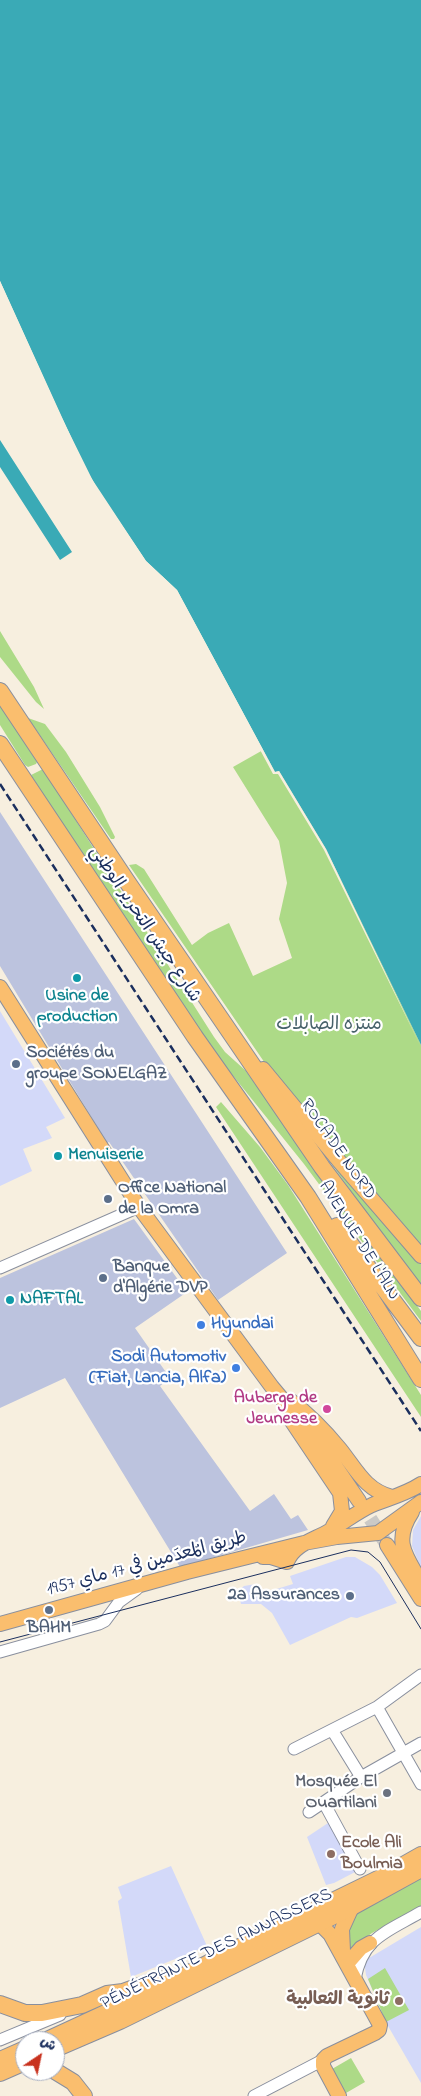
<!DOCTYPE html>
<html>
<head>
<meta charset="utf-8">
<style>
  body { margin:0 }
  #map { position:relative; width:421px; height:2096px; overflow:hidden; background:#f7efdf; font-family:"Indie Flower","Playpen Sans Arabic",sans-serif }
  canvas { display:block }
  .north { position:absolute; left:15px; top:2031px; width:50px; height:50px; box-sizing:border-box; background:#fff; border:1px solid #a4acbf; border-radius:50%; rotate:34deg; font-size:14px; font-weight:700; line-height:20px; text-align:center; color:#1b2f5e }
  .north::after { content:''; display:block; margin:auto; width:18px; height:22px; background:#c8321e; clip-path:polygon(50% 0,100% 100%,50% 72%,0 100%) }
</style>
</head>
<body>
<div id="map">
<canvas width="421" height="2096"></canvas>
<div class="north">ش</div>
</div>
<script>
const ctx = document.querySelector('canvas').getContext('2d');
ctx.lineJoin = 'round';
function fill(path, color) { ctx.fillStyle = color; ctx.fill(path, 'evenodd'); }
function stroke(path, color, width, dash) { ctx.strokeStyle = color; ctx.lineWidth = width; ctx.lineCap = dash ? 'butt' : 'round'; ctx.setLineDash(dash || []); ctx.stroke(path); }
function drawText(font, color, halo, rows, align = 'center') {
  ctx.font = font + ' "Indie Flower","Playpen Sans Arabic",sans-serif'; ctx.lineWidth = 4.5; ctx.setLineDash([]); ctx.textBaseline = 'middle'; ctx.strokeStyle = halo; ctx.fillStyle = color; for (const [text, x, y, turn = 0] of rows) {
    ctx.save(); ctx.translate(x, y); ctx.rotate((+turn || 0) * Math.PI / 180); ctx.textAlign = isNaN(turn) ? turn : align; if (halo) ctx.strokeText(text, 0, 0); ctx.fillText(text, 0, 0); ctx.restore();
  }
}
fill(new Path2D(`
  M0,1011l65,107 -19,9 6,11 -29,11 9,22 -32,15z
  M421,1516v52l-9,-22 1,-16z
  M346,1557h9l17,10 8,8 17,28 -40,15 -6,-1 -61,28 -18,-32 -11,-9h-20l-3,-13 6,-5 12,-2 4,10 33,-10 -3,-8z
  M331,1821l28,49 -25,13 -8,2 -19,-48z
  M171,1866l36,80 -76,31 -13,-76 4,-3 -4,-11z
  M421,1927v156l-33,-57 -22,-51 -2,-14z`), '#d3d9f9');
fill(new Path2D(`
  M0,812l287,441 -69,47 -109,-158 -2,1 -107,-177z
  M134,1219l53,73 -52,36 35,50 -10,8 90,125 24,-17 17,25 7,-4 10,15 -128,37 -115,-189 -65,30v-130z`), '#bcc3de');
fill(new Path2D(`
  M0,631l34,56 10,22 -8,-7 -36,-45z
  M0,705l37,57 -1,2 -8,3 -3,-2 -25,-40z
  M28,718l17,6 21,28 34,55 15,30 -1,2h-3z
  M263,750l12,22 4,-1 47,78 95,196v205l-152,-181 -140,-204 7,-1 8,5 48,76 16,-12 21,-10 24,53 39,-18 -13,-39 8,-36 -8,-42 -46,-74z
  M43,769l171,268 11,15 20,18 176,241v10l-117,-157 -78,-97 -73,-104 -122,-188z
  M221,1102l39,45 28,38 133,210v22l-205,-310z
  M322,1148l99,115v25l-96,-133z
  M421,1877v29l-49,27 -22,17h-2l-1,-20 12,-19z
  M385,1968l24,42 -23,12 -18,-43z
  M351,2058l14,24 -19,11 -14,-24z`), '#adda87');
fill(new Path2D(`
  M0,0h421v1045l-95,-196 -47,-78 -4,1 -98,-182 -31,-29 -50,-74 -37,-75 -59,-131z
  M0,440l72,112 -12,8 -60,-93z`), '#3aaab6');
fill(new Path2D(`
  M0,281l86,189 60,91 31,29 98,182 4,-1 47,78 95,198 -97,-197 -46,-76h-5l-98,-183 -31,-28 -60,-92 -84,-184z`), '#f7efdf');
stroke(new Path2D(`
  M359,1501l28,44`), '#cbc9c5', 14, [14, 7]);
const minor = new Path2D(`
  M0,1268l139,-61
  M0,1652l99,-28 6,-3 14,-19 18,-13
  M377,1707l44,77
  M332,1730l29,47
  M294,1749l83,-42 44,-32
  M324,1803l36,66
  M309,1812l52,-35 60,-34
  M355,1979c8,-42 32,-47 66,-67
  M0,2040l60,-25
  M254,2096l69,-36`);
const major = new Path2D(`
  M0,987l139,220 133,180 51,61 36,53
  M263,1069l76,92 82,95
  M291,1401c19,14 34,30 49,48 16,20 25,41 52,48
  M291,1420l49,73 2,18 -9,15
  M412,1512c-19,29 -7,43 9,70
  M387,1545l34,54
  M263,1557h8l16,5c7,-18 27,-22 42,-31 14,-8 28,-19 43,-26 17,-7 34,-11 49,-21
  M0,1624l187,-52 117,-29 33,-6 41,-4 43,-31
  M318,1922l12,12 50,91 -1,5 -4,3 -48,23 -4,4v6l16,30
  M343,1951l-1,-22 10,-22
  M347,1964l14,-16 9,-5`);
const highway = new Path2D(`
  M0,691l126,189 196,287 99,131
  M0,744l195,293 113,160 113,182
  M337,1226l84,112
  M0,2004l25,9h17l40,-8 25,-11 16,-2 36,-13
  M45,2041l117,-54 101,-52 121,-59 37,-21
  M55,2049l65,-28 232,-114 69,-38
  M0,2060l25,-11
  M55,2071l18,11 11,14
  M0,2073l25,-11`);
stroke(minor, '#898f9e', 13);
stroke(major, '#898f9e', 16);
stroke(highway, '#898f9e', 18);
stroke(minor, '#fff', 11);
stroke(major, '#fabe6e', 14);
stroke(highway, '#fabe6e', 16);
stroke(new Path2D(`
  M0,1642l351,-92 17,2 12,10 41,67`), '#1b2f5e', 1);
stroke(new Path2D(`
  M0,784l421,647`), '#1b2f5e', 2.5, [8, 4]);
for (const [x, y, r, color] of [
  [77,978,5,"#0f9aa8"],
  [16,1064,5,"#5c6f8a"],
  [58,1156,5,"#0f9aa8"],
  [108,1199,5,"#5c6f8a"],
  [103,1278,5,"#5c6f8a"],
  [10,1300,5,"#0f9aa8"],
  [201,1325,5,"#3f7fe0"],
  [236,1368,5,"#3f7fe0"],
  [327,1409,5,"#d1479c"],
  [350,1596,5,"#5c6f8a"],
  [49,1610,5,"#5c6f8a"],
  [387,1793,5,"#6b7280"],
  [331,1854,5,"#8d6e63"],
  [399,2001,5,"#8d6e63"]
]) { const dot = new Path2D(); dot.arc(x, y, r, 0, 2 * Math.PI); ctx.fillStyle = color; ctx.fill(dot); stroke(dot, '#fff', 2); }
drawText('18px', '#1b2f5e', '#fff', [
  ["شارع جيش التحرير الوطني",144,925,56],
  ["ROCADE NORD",337,1150,55],
  ["AVENUE DE L'ALN",358,1241,58],
  ["طريق المُعدَمين في 17 ماي 1957",147,1565,-15],
  ["PÉNÉTRANTE DES ANNASSERS",217,1950,-26]
]);
drawText('bold 18px', '#0d838f', '#fff', [
  ["Usine de",77,997,"center"],
  ["production",77,1018,"center"],
  ["Menuiserie",68,1156],
  ["NAFTAL",20,1300]
], 'left');
drawText('18px', '#47626a', '#fff', [
  ["منتزه الصابلات",329,1026]
]);
drawText('bold 18px', '#4e5e75', '#fff', [
  ["Sociétés du",26,1054],
  ["groupe SONELGAZ",26,1075],
  ["Office National",118,1189],
  ["de la Omra",118,1210],
  ["Banque",113,1268],
  ["d'Algérie DVP",113,1289],
  ["2a Assurances",340,1596,"right"],
  ["BAHM",49,1629,"center"]
], 'left');
drawText('bold 18px', '#366cbe', '#fff', [
  ["Hyundai",211,1325],
  ["Sodi Automotiv",226,1358,"right"],
  ["(Fiat, Lancia, Alfa)",226,1379,"right"]
], 'left');
drawText('bold 18px', '#b23c85', '#fff', [
  ["Auberge de",317,1399],
  ["Jeunesse",317,1420]
], 'right');
drawText('bold 18px', '#5b616d', '#fff', [
  ["Mosquée El",377,1783],
  ["Ouartilani",377,1804]
], 'right');
drawText('bold 18px', '#785e54', '#fff', [
  ["Ecole Ali",341,1844],
  ["Boulmia",341,1865],
  ["ثانوية الثعالبية",389,2001,"right"]
], 'left');
</script>
</body>
</html>
